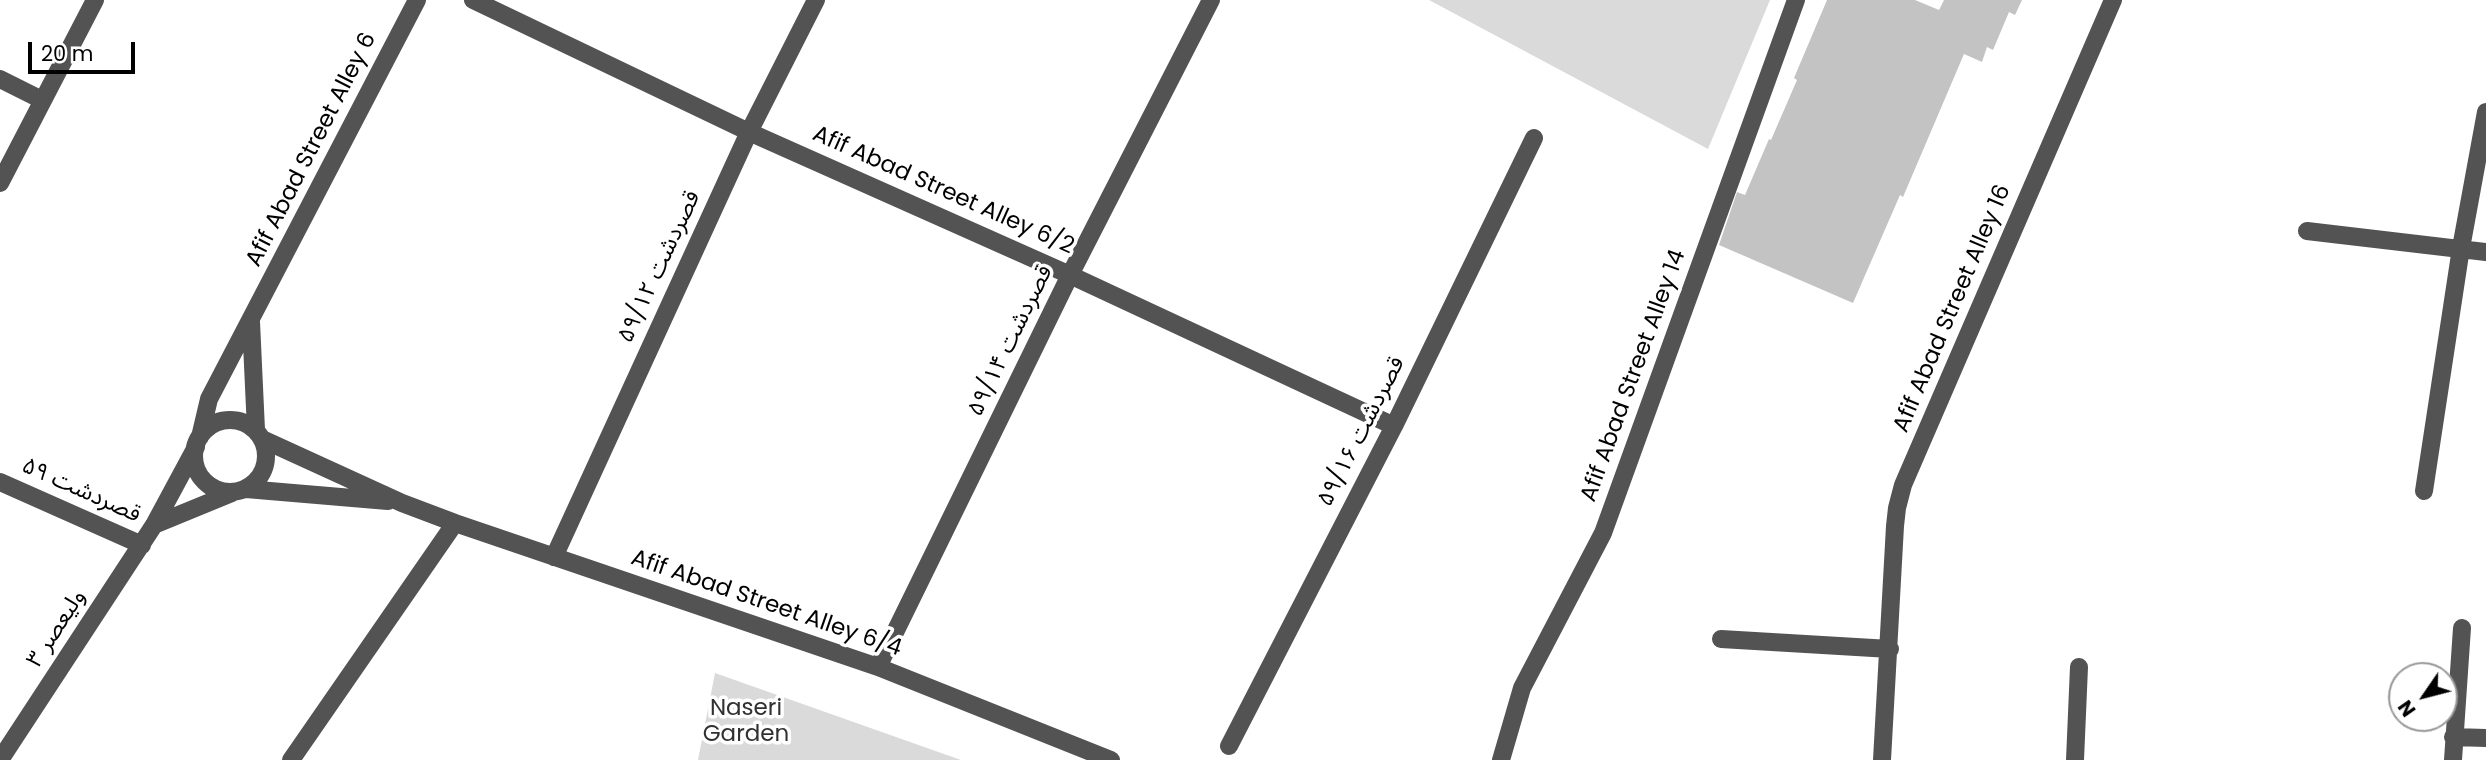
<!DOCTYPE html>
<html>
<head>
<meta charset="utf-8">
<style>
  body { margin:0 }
  #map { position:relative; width:2486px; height:760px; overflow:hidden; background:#fff; font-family:Poppins,sans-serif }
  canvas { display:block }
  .north { position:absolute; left:2388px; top:662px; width:70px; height:70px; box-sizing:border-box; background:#fff; border:2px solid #999; border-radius:50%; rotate:235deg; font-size:19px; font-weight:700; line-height:28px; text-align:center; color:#000 }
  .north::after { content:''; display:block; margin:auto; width:24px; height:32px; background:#000; clip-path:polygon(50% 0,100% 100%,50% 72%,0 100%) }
  .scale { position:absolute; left:28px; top:42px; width:107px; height:32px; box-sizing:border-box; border:4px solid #000; border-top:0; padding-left:9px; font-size:21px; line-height:24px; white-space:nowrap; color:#000; -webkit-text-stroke:5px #fff; paint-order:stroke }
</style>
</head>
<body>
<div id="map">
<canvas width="2486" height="760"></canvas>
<div class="north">N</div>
<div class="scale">20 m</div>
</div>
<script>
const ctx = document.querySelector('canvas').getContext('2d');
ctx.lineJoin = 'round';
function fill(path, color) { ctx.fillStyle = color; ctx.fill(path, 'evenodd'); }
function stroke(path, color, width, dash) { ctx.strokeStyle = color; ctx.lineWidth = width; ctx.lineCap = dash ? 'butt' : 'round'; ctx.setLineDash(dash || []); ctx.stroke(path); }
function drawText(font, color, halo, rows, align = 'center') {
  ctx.font = font + ' Poppins,"Noto Sans Arabic",sans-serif'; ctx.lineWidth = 7; ctx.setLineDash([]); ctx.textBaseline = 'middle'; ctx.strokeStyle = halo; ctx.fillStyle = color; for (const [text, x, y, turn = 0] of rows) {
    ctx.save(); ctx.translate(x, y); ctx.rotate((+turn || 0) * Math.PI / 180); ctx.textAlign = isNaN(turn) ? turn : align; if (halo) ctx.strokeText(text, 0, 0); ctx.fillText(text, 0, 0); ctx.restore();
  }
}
fill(new Path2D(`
  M1429,0h341l-62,149z
  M715,673l246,87h-263z`), '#dadada');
fill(new Path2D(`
  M1827,0h88l24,10 5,-10h78l-7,15 -6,-3 -16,38 -6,-3 -5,15 -18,-8 -61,143 -3,-2 -47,108 -134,-58 18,-53 8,3 24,-56 2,1 26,-60 -3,-2z`), '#c3c3c3');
stroke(new Path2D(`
  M473,0l276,132 321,143 324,151
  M0,79l42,21
  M0,183l95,-183
  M2307,231l179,21
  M251,322l5,108
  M194 456a36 36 0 1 1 72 0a36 36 0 1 1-72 0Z
  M200,437l9,-38 208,-399
  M262,439l140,64 53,20 423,144 233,93
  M0,482l142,63
  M246,489l142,12
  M2424,491l37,-243 25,-136
  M154,525l78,-32
  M554,557l195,-425 67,-132
  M1721,639l169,10
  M878,667l192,-392 141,-275
  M2453,737l33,1
  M1229,746l165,-320 140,-288
  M0,760l154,-235 42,-78
  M291,760l164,-237
  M1501,760l21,-72 81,-155 193,-533
  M1882,760l13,-234 2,-18 6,-23 210,-485
  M2075,760l4,-93
  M2453,760l9,-132`), '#535353', 18);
drawText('23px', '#000', '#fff', [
  ["Afif Abad Street Alley 6",312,150,-63],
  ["Afif Abad Street Alley 6/2",943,191,24],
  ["۵۹/۱۲ قصردشت",660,267,-65],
  ["Afif Abad Street Alley 16",1953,309,-67],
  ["۵۹/۱۴ قصردشت",1011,341,-64],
  ["Afif Abad Street Alley 14",1634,376,-70],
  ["۵۹/۱۶ قصردشت",1362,432,-63],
  ["۵۹ قصردشت",81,491,24],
  ["Afif Abad Street Alley 6/4",766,604,19],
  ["۳ ولیعصر",57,629,-57]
]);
drawText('23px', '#313131', '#fff', [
  ["Naseri",746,709],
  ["Garden",746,735]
]);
</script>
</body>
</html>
